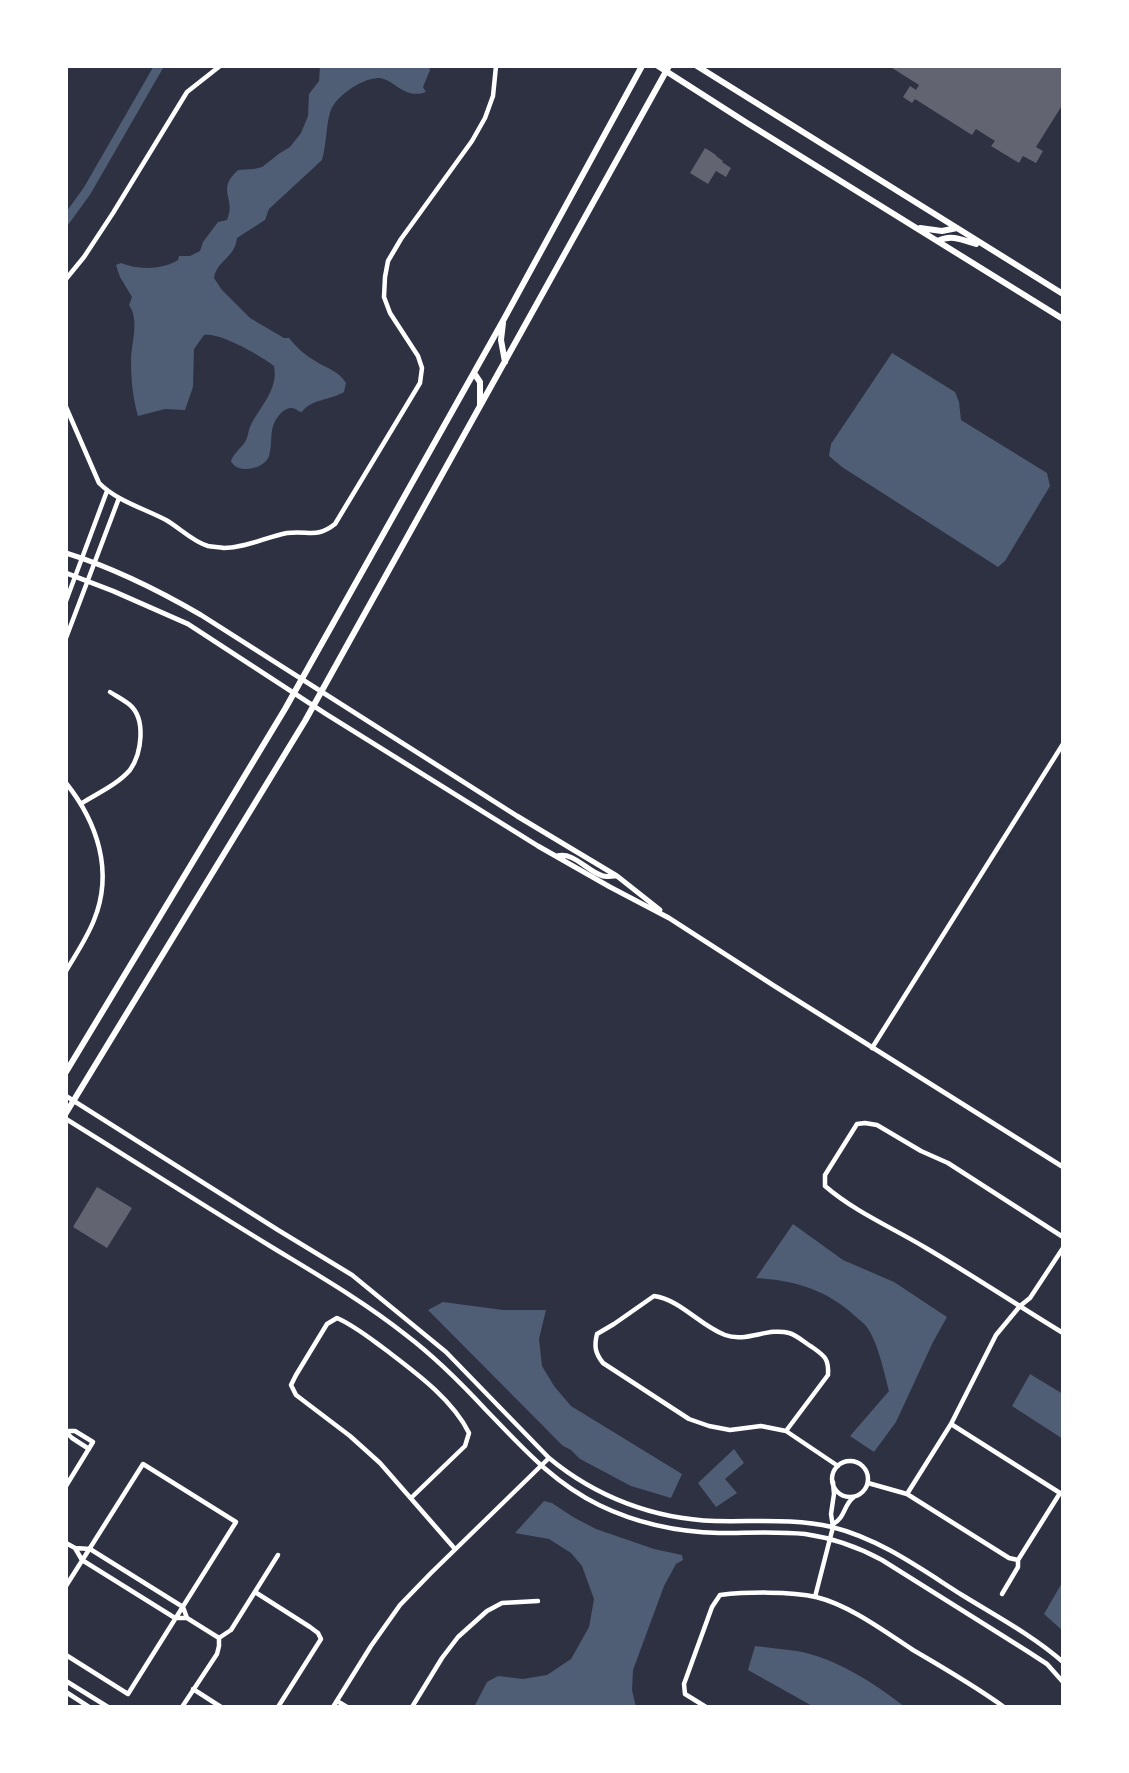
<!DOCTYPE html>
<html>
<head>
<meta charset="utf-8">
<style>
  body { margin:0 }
  #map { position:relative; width:1129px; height:1773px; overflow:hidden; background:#2d3142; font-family:Lato,sans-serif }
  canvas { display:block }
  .frame { position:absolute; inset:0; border:68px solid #fff; pointer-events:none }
</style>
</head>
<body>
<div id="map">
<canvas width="1129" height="1773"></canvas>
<div class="frame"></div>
</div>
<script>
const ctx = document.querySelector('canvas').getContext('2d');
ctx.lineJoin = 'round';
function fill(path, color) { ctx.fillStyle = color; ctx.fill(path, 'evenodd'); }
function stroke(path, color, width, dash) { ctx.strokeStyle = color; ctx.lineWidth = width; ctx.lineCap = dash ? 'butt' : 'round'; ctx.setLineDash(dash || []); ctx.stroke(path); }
fill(new Path2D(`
  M320,66h109l1,4 -7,17 3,5c-22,8 -32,-13 -47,-14 -16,0 -38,15 -46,28 -7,10 -6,39 -11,54l-53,49 -4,11 -28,18c-2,20 -20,22 -23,40l8,12 28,28 34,20h5c7,9 17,18 28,24 11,7 22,9 29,21l-2,9c-13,8 -33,7 -42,20 -4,0 -6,-4 -10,-4 -5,0 -8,2 -11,5 -14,15 -7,26 -12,43 -4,13 -32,19 -38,5 2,-7 10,-13 14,-19 3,-5 3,-10 5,-15 9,-20 29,-37 24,-61 -13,-10 -54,-34 -70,-31l-10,14 -1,38 -8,23 -20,-1 -27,7c-5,-17 -7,-36 -7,-54 0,-19 9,-41 -2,-57l3,-8 -12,-20 -4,-12 5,-2c17,7 41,7 57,-3l1,-4h11l10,-5 3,-9 15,-20 9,-2c10,-22 -12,-29 11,-50l16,-1 8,-2 18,-14 10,-6 11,-14 7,-17 1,-22 10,-13z
  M892,353l63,39 4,10 2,18 86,53 3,13 -45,75 -7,6 -156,-100 -13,-11 2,-12z
  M793,1224l50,36 51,22 53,35 -14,25 -37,80 -22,30 -24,-16 39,-45c-5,-19 -11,-49 -23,-65 -3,-4 -8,-7 -11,-10 -28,-26 -61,-36 -99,-38z
  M443,1302l60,8h43l-7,29 3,27 12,20 17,20 111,68 -11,24 -40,-12 -51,-27 -9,-9 -8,-4 -135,-136z
  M1030,1374l33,20v45l-51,-33z
  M734,1449l10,14 -19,16 12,14 -21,14 -18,-24z
  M544,1501l8,2 21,14 23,12 58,20 28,6 1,5 -7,4 -12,22 -31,84 -1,20 4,17h-162l13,-25 11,-6 25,3 24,-4 24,-16 18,-32 5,-28 -12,-33 -11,-13 -22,-14 -34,-6z
  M1063,1581v50l-19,-17z
  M755,1646c14,2 28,3 42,5 39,7 77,32 108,56h-91l-66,-37z`), '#4f5d75');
stroke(new Path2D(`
  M66,220l21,-29 72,-125`), '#4f5d75', 9);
fill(new Path2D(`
  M889,66h174v38l-27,43 7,4 -7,12 -13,-7 -4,7 -28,-17 4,-5 -19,-12 -4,6 -57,-36 -3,4 -9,-6 7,-11 6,4 3,-5z
  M705,148l11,7v1l7,5 -1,1 9,6 -5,9 -10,-6 -8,13 -18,-11z
  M97,1187l35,21 -25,40 -34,-21z`), '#626471');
stroke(new Path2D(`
  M66,279l18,-22 29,-44 74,-121 33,-26
  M66,407l33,76c18,18 44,25 67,37 14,8 27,22 42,26 5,1 11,1 16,2 22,0 42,-11 63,-15 22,-3 29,6 48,-9l85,-141 2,-15 -4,-12 -28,-43 -6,-16 1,-20 3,-16 13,-22 71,-98 13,-23 8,-22 3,-30
  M66,601l41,-110
  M66,638l53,-140
  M66,783c31,39 48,88 28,137 -7,18 -18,34 -28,51
  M82,803c16,-10 36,-19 48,-33 12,-17 16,-51 0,-65 -6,-5 -14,-9 -20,-13
  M872,1048l191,-304
  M66,1096l212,134 74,45 94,77 103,106c47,39 105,61 166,63 40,1 78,-3 117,6 48,12 89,42 130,68 34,21 70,40 101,67
  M66,1119c68,42 135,85 204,127 46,28 93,55 136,89 29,22 55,48 80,75 36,37 66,72 113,95 37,18 79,27 120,28 29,0 58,-2 86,1 28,4 53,13 77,26l145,91 20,13 16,18
  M1063,1237l-115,-74 -27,-12 -44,-26 -12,-2 -8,1 -32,51v11c30,26 68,42 101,62 46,27 91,57 137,85
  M951,1424l109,69h3
  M66,1431h9l18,11 -27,44
  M786,1431l42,-56c1,-16 -3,-19 -16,-28 -7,-4 -15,-12 -23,-14 -21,-6 -43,10 -64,2 -26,-10 -44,-35 -71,-39l-40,28 -17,10c-3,12 -2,19 6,29l86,56 20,7 21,4 31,-4 25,5 52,35
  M66,1432l6,6 17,11
  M832 1479a18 18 0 1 1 36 0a18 18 0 1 1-36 0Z
  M868,1483l39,11 102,64 9,2
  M907,1494l44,-70 45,-89 24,-29 10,-8 33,-50
  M411,1498l54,-52 4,-13c-17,-35 -57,-63 -87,-86 -15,-11 -29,-22 -45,-29l-10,6 -31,51 -5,10 5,10 54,41 30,27 75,86
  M833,1524c13,-7 10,-19 21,-27
  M66,1543l9,5 7,12 93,58h12
  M75,1548l15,1 93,58 4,11 32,20v8l-2,8 -35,53
  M66,1586l77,-122 93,58 -108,172 -62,-39
  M255,1592l55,35 8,6 3,6 -43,68
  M1002,1594l16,-27v-7l42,-67
  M815,1597l18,-70 -2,-13 3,-20 -1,-12
  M219,1638l12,-8 47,-75
  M66,1681l42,26
  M193,1689l28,18
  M66,1692l23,15
  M337,1701l10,6
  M333,1707l38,-61 29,-41 31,-32 118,-115
  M412,1707l30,-49 16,-21 29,-26 15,-8 36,-2
  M706,1707l-21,-13 -1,-10 28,-77 8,-12c25,-3 71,-4 96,2 33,8 68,34 97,53 31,18 62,36 91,57`), '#fff', 4.5);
stroke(new Path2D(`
  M66,553c48,15 92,37 135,62l316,201 100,60 43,34
  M66,573l47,18 75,33 138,90 212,132 72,41 59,31 107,69 287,180
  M557,856c16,-5 31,16 46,20 4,1 8,0 12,0`), '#fff', 5);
stroke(new Path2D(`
  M658,66l89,57 316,196
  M697,66l366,228
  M920,228l22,3 15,-3
  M938,241c13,-7 25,-1 38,3
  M503,323l-2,17 4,22
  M474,373l6,9v23
  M66,1072l219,-363 219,-390 138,-253
  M66,1113l239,-392 364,-655`), '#fff', 6);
</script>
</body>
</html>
